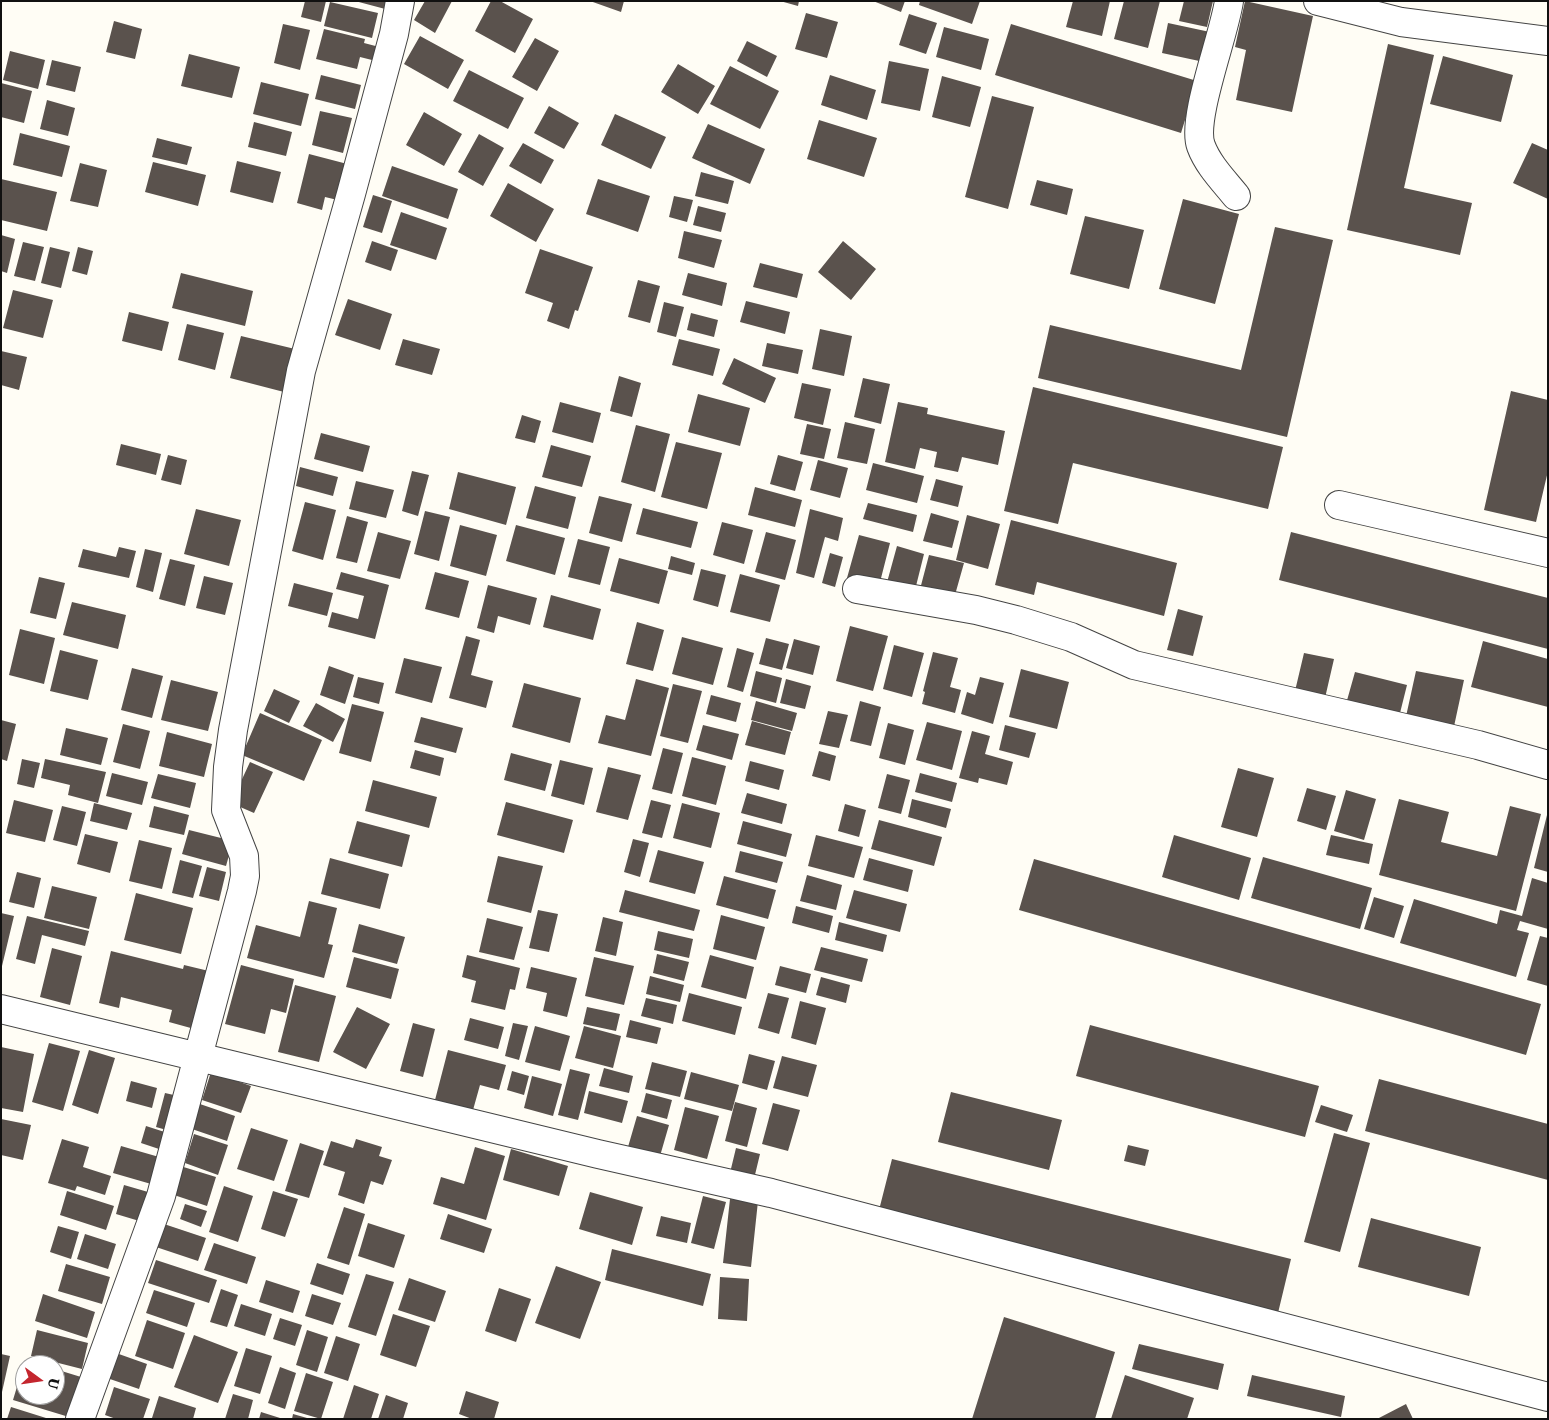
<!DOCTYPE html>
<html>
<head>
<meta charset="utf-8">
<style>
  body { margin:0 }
  #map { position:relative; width:1549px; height:1420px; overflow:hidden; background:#fffdf5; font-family:"Roboto Serif",serif }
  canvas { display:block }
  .frame { position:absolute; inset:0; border:2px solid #111; pointer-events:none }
  .north { position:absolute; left:15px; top:1355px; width:50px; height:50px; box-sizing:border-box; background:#fff; border:1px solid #a0a0a0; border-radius:50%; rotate:104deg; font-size:14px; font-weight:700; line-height:20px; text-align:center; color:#111 }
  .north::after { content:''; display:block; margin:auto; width:18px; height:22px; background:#c4262e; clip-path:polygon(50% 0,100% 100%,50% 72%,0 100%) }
</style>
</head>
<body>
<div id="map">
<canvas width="1549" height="1420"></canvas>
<div class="frame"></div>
<div class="north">U</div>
</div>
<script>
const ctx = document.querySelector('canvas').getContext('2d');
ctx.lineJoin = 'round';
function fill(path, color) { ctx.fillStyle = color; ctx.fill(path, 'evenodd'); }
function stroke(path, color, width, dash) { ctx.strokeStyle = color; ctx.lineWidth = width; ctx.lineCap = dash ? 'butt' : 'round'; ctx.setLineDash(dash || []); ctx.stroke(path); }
fill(new Path2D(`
  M305,1h21l-5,21 -20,-5z
  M355,1h37l-3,9z
  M425,1h27l-17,32 -21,-13z
  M491,1h9l33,18 -18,34 -40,-22z
  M590,1h34l-3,11z
  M780,1h19l-1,5z
  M873,1h32l-4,11z
  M920,1h60l-8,23 -53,-19z
  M1073,1h37l-8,35 -36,-9z
  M1124,1h36l-12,47 -34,-9z
  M1184,1h29l-6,26 -28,-6z
  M1245,1l68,15 -21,96 -56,-12 10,-50 -11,-3z
  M330,2l48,11 -6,25 -48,-12z
  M806,13l32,9 -11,36 -32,-9z
  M909,14l28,9 -11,31 -27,-9z
  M114,21l28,8 -7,30 -29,-7z
  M1168,23l42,9 -6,30 -42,-9z
  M283,24l27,6 -10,40 -26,-7z
  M1011,24l186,57 -16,52 -186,-58z
  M944,27l45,12 -8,31 -45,-13z
  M324,29l41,10 -1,4 23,6 -3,14 -24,-6 -3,12 -41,-10z
  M420,36l44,24 -16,29 -44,-25z
  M535,38l24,13 -22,40 -25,-14z
  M747,41l30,15 -10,21 -30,-16z
  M1388,44l46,11 -30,133 68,15 -12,52 -113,-25z
  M10,51l35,9 -7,29 -35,-9z
  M189,54l51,13 -8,31 -51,-12z
  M1443,56l70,19 -12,47 -71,-18z
  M52,60l29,7 -6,25 -29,-7z
  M889,61l40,8 -9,42 -39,-8z
  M678,64l37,22 -17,28 -37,-22z
  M730,66l49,25 -19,38 -50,-25z
  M469,70l55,28 -16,31 -55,-28z
  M321,75l40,10 -6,24 -40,-10z
  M830,75l46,15 -9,30 -46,-15z
  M942,76l39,11 -11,40 -38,-10z
  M261,82l48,12 -8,32 -48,-12z
  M1,83l31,8 -8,32 -23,-6z
  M992,96l42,11 -26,102 -43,-12z
  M47,100l28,8 -7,28 -28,-7z
  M549,106l30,17 -15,26 -30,-16z
  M320,111l32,7 -9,35 -31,-8z
  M424,112l38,22 -18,32 -38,-21z
  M615,114l51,23 -15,32 -50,-24z
  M819,120l58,18 -13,39 -57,-18z
  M254,122l38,10 -6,24 -38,-9z
  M708,124l57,25 -15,35 -58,-26z
  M20,133l50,13 -8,31 -49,-12z
  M479,134l25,14 -21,38 -25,-14z
  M157,138l35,9 -5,18 -35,-8z
  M523,143l31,17 -13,24 -32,-18z
  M1532,143l16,7v49l-35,-16z
  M309,154l46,12 -9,36 -21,-5 -3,13 -25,-7z
  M237,161l44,11 -8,31 -43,-11z
  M153,162l53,13 -8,31 -53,-14z
  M80,163l27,7 -9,37 -28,-6z
  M392,166l66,23 -10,30 -66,-23z
  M701,172l33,9 -6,23 -33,-8z
  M1,179l56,13 -10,39 -46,-11z
  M598,179l52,17 -12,36 -52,-18z
  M1037,180l36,9 -6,26 -37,-10z
  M508,183l46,26 -18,33 -46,-26z
  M373,195l19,6 -10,32 -19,-6z
  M674,196l19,4 -6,22 -18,-5z
  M1183,199l56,15 -24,90 -56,-15z
  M698,206l28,7 -5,19 -28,-7z
  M401,212l46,16 -11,32 -46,-15z
  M1085,216l59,14 -15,59 -59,-15z
  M1275,227l58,13 -46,197 -249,-59 12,-53 191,45z
  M684,231l38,9 -8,28 -36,-10z
  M1,235l14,4 -8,34 -6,-2z
  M372,241l26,9 -7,21 -26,-9z
  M843,241l33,28 -25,31 -33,-28z
  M23,242l21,5 -9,34 -21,-5z
  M50,247l20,5 -9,36 -20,-5z
  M78,247l15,4 -6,24 -15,-4z
  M540,249l53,18 -15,44 -3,-1 -6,19 -22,-8 6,-18 -28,-10z
  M760,263l43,11 -6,24 -44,-11z
  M181,273l72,18 -8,35 -73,-18z
  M688,273l39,10 -5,23 -40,-11z
  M638,280l22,6 -10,37 -22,-6z
  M13,290l40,10 -10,38 -40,-10z
  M348,299l44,15 -12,36 -45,-15z
  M746,301l44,11 -5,22 -45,-12z
  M664,302l20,5 -8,30 -19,-5z
  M129,312l40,10 -7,29 -40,-10z
  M691,313l27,7 -4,17 -27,-7z
  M187,324l37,9 -9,37 -37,-10z
  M820,329l32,7 -8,40 -32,-7z
  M241,336l54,13 -11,43 -54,-14z
  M403,339l37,10 -8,26 -37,-10z
  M679,339l41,10 -7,27 -41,-11z
  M767,343l36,7 -5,24 -36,-8z
  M1,351l26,6 -8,33 -18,-5z
  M734,358l42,20 -11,25 -43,-19z
  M619,376l22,7 -9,34 -22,-6z
  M863,378l27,6 -9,40 -27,-7z
  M802,383l29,6 -8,36 -29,-7z
  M1033,387l250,60 -15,62 -195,-46 -15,61 -54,-13z
  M1511,391l37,9v71l-12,51 -52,-12z
  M698,394l52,14 -10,38 -52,-14z
  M560,402l41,11 -8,30 -41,-11z
  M898,402l30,6 -1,6 78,17 -7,34 -36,-8 -4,15 -24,-5 3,-15 -17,-4 -5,21 -30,-7z
  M522,415l19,6 -6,22 -20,-5z
  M845,422l30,7 -8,35 -30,-6z
  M807,424l24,5 -7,30 -24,-5z
  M636,425l34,9 -15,58 -34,-10z
  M321,433l49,13 -7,26 -49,-13z
  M676,442l46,11 -15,56 -46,-12z
  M121,444l40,10 -5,21 -40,-10z
  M551,445l40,11 -9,31 -40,-10z
  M168,455l19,5 -6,25 -20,-5z
  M778,455l25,7 -8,29 -25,-7z
  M818,460l30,8 -8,30 -30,-8z
  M873,463l51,13 -7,27 -51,-13z
  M300,467l38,10 -5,19 -37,-10z
  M412,471l17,4 -11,41 -16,-5z
  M458,472l58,15 -10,38 -57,-16z
  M936,479l27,7 -5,21 -28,-7z
  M356,481l38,9 -8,28 -37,-9z
  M535,486l41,11 -8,32 -42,-11z
  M755,487l47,13 -7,27 -47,-12z
  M599,496l33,8 -10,38 -33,-9z
  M305,502l31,8 -13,50 -31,-9z
  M868,503l49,12 -4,17 -50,-13z
  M643,508l55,14 -7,26 -55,-14z
  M196,509l45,11 -12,46 -45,-12z
  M810,509l33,9 -5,23 -13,-4 -11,41 -18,-5z
  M425,511l25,6 -11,44 -25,-7z
  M931,513l28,8 -7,27 -29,-7z
  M967,515l33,9 -12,45 -32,-9z
  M347,516l21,6 -11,41 -21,-5z
  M1011,520l166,43 -13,53 -127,-34 -3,13 -39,-10z
  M722,522l31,8 -9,34 -31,-9z
  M460,525l37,10 -11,41 -36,-10z
  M516,525l49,13 -10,37 -49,-14z
  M378,532l33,9 -11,38 -33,-8z
  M766,532l30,8 -11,40 -30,-8z
  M1291,532l257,66v51l-269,-69z
  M859,535l31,8 -11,43 -32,-8z
  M578,539l32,8 -10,38 -32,-8z
  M897,546l27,8 -10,40 -28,-8z
  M119,547l17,4 -7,27 -51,-11 5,-18 33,8z
  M145,549l17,4 -9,39 -17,-5z
  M830,553l13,4 -8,30 -13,-4z
  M929,555l35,8 -11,39 -34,-9z
  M671,556l24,7 -3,12 -24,-6z
  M619,558l49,13 -9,33 -49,-13z
  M170,559l25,6 -10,41 -26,-7z
  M701,569l25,6 -8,32 -25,-7z
  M341,572l48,13 -14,54 -47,-12 4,-15 26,7 6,-23 -28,-7z
  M435,572l34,9 -10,37 -34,-9z
  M740,574l40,11 -10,37 -40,-10z
  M204,576l29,7 -8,32 -29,-7z
  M39,577l26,6 -9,36 -26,-6z
  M294,583l39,10 -6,23 -39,-10z
  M488,585l49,13 -7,27 -32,-9 -4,17 -17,-5z
  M551,595l50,14 -8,31 -50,-13z
  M72,602l54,13 -8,34 -55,-14z
  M1178,609l25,7 -10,40 -26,-6z
  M637,622l27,8 -11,41 -27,-7z
  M850,626l38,10 -15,55 -37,-10z
  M20,629l35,9 -11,46 -35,-9z
  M466,636l14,4 -9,35 22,6 -7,27 -37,-10z
  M682,637l41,11 -10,37 -41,-11z
  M766,638l23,6 -7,26 -23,-6z
  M794,639l26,7 -7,29 -27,-7z
  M1483,641l65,18v48l-77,-20z
  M894,645l30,8 -12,44 -29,-8z
  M737,648l17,5 -11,39 -16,-5z
  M60,650l38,10 -10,40 -38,-9z
  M933,652l25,6 -8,29 11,3 -6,23 -33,-9 3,-12 -2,-1z
  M1304,653l30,6 -9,39 -30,-7z
  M404,658l38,9 -10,36 -37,-10z
  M329,666l25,9 -9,29 -25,-9z
  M132,668l31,8 -11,42 -31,-8z
  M1021,669l48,13 -12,47 -48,-12z
  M756,671l26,7 -6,25 -26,-7z
  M1416,671l48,9 -11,51 -48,-10z
  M1355,672l52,13 -10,40 -53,-14z
  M358,677l26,6 -5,21 -26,-7z
  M980,677l24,6 -11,41 -32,-10 6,-22 8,3z
  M636,679l33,9 -18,68 -53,-13 8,-28 19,5z
  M786,679l25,7 -6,23 -25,-6z
  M171,680l47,12 -10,39 -47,-11z
  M524,683l57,15 -11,45 -58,-16z
  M673,684l29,7 -14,52 -28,-7z
  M274,689l26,12 -11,22 -25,-12z
  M711,695l30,8 -5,19 -30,-8z
  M756,701l41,12 -5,18 -41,-11z
  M860,701l21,6 -10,39 -21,-5z
  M316,703l29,16 -12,23 -30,-16z
  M352,704l32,8 -13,50 -32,-9z
  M828,711l20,4 -9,33 -20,-4z
  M260,713l62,27 -18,41 -62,-26z
  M421,717l42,11 -7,25 -42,-11z
  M1,720l15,4 -9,37 -6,-2z
  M752,721l39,11 -6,23 -40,-10z
  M927,722l35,9 -10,39 -36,-10z
  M888,723l26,7 -9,35 -26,-7z
  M123,724l27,7 -10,38 -27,-7z
  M703,725l36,9 -7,26 -36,-10z
  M1005,725l31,8 -7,25 -30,-8z
  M66,728l42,10 -7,27 -41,-10z
  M972,731l18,5 -5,18 28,8 -6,23 -28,-7 -1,5 -19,-5z
  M167,732l45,12 -8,33 -45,-11z
  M663,748l20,5 -11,41 -20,-5z
  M415,750l29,8 -4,18 -30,-8z
  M819,751l17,5 -6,25 -18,-5z
  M511,753l41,11 -7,27 -41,-11z
  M692,757l34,9 -10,39 -34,-9z
  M22,759l18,4 -6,25 -17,-4z
  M45,759l61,13 -8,31 -30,-8 2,-10 -29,-7z
  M560,760l33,8 -9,37 -33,-9z
  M750,761l34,9 -5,20 -34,-9z
  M250,762l23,10 -19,41 -23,-10z
  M608,767l33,8 -13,45 -32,-8z
  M1238,768l36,10 -17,59 -36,-10z
  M112,773l36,9 -6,23 -36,-9z
  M920,773l37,10 -5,19 -37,-10z
  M158,774l38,9 -6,25 -39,-10z
  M887,774l23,6 -9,34 -23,-6z
  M373,780l64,17 -8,31 -64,-17z
  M1307,788l29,8 -10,34 -29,-9z
  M1346,790l30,9 -12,41 -30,-9z
  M747,793l40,11 -5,20 -41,-11z
  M912,799l39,10 -5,19 -38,-11z
  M1399,799l50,13 -8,30 56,14 13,-50 31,8 -25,97 -137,-36z
  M14,800l39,10 -8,32 -39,-9z
  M651,800l20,5 -9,33 -20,-5z
  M506,802l67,18 -9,33 -67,-18z
  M94,803l38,10 -5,17 -37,-9z
  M682,803l38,10 -9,35 -38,-10z
  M845,804l21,6 -7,27 -21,-6z
  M62,806l24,6 -9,34 -24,-6z
  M154,806l35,9 -5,20 -35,-8z
  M1547,815h1v57l-14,-4z
  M879,820l63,17 -8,29 -63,-17z
  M357,821l53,14 -8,32 -54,-14z
  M743,821l49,13 -6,23 -49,-13z
  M189,830l44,11 -7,25 -44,-12z
  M85,834l33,8 -8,31 -33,-9z
  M816,835l47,12 -9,31 -46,-12z
  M1174,835l77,23 -12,42 -77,-23z
  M1331,835l42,9 -4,20 -43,-9z
  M633,839l16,4 -9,34 -16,-5z
  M139,840l33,8 -10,41 -33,-8z
  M658,850l46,12 -9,32 -46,-12z
  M740,851l43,11 -6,21 -42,-11z
  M498,856l45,10 -12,47 -44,-11z
  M1263,857l109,31 -12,41 -109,-31z
  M330,858l59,16 -9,35 -59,-15z
  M869,858l44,12 -5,22 -45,-12z
  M1034,859l507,145 -15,51 -507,-145z
  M180,860l22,6 -9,32 -21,-5z
  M207,867l19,5 -7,29 -20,-5z
  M17,872l24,6 -7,30 -25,-6z
  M807,875l35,10 -6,25 -36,-9z
  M724,876l52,14 -8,29 -52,-14z
  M1532,878l16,5v46l-28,-8 -3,9 12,3 -13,44 -116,-34 14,-44 83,25 3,-14 22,6z
  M52,886l45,11 -8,32 -45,-11z
  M625,890l75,20 -6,21 -75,-19z
  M854,890l53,14 -7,28 -54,-14z
  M136,893l57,15 -12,46 -57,-14z
  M1374,897l30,9 -10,32 -30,-9z
  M309,901l28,7 -9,36 5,1 -9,33 -77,-20 9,-33 44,12z
  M796,906l37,10 -4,17 -37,-10z
  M538,910l20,4 -9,38 -20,-4z
  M1,913l13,3 -12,50h-1z
  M721,915l44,12 -9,33 -43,-11z
  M27,916l62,15 -4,15 -43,-11 -7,29 -19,-5z
  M603,917l20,5 -7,34 -21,-5z
  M487,918l36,9 -9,33 -35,-8z
  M839,922l48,13 -4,17 -48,-12z
  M359,924l46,13 -8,27 -45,-12z
  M658,931l35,8 -4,19 -35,-8z
  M1540,936l8,2v48l-21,-6z
  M821,947l47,12 -6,23 -48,-12z
  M52,948l30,8 -12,49 -30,-8z
  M111,951l72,18 1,-4 29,7 -15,58 -29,-8 3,-12 -51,-13 -2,11 -20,-5z
  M657,954l32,8 -5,19 -31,-8z
  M467,955l53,13 -5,22 -5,-1 -5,21 -34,-8 5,-21 -14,-4z
  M710,955l44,12 -8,32 -45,-12z
  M354,957l45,12 -8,30 -45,-12z
  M594,957l40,9 -10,39 -39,-9z
  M241,965l53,14 -8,34 -15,-4 -6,25 -40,-10z
  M780,966l31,8 -5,19 -31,-8z
  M531,967l46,11 -10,39 -24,-6 4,-18 -21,-5z
  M650,976l34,9 -4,17 -34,-8z
  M821,977l29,8 -4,18 -30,-8z
  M295,985l41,11 -17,66 -41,-10z
  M689,993l53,14 -7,28 -53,-14z
  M768,993l21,5 -10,36 -21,-6z
  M646,998l31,7 -4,19 -32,-8z
  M800,1001l26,7 -10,37 -25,-7z
  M357,1007l33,17 -24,45 -33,-17z
  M587,1007l33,7 -4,17 -33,-7z
  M470,1018l34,9 -6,22 -34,-9z
  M630,1020l31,8 -4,16 -31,-7z
  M413,1023l22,6 -12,48 -23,-6z
  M513,1023l15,3 -9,34 -14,-4z
  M1090,1025l229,61 -14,51 -229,-61z
  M535,1026l35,10 -10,35 -35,-9z
  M584,1026l37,10 -8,32 -38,-10z
  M49,1043l31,8 -17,60 -31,-9z
  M1,1047l33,7 -11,58 -22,-4z
  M89,1050l26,8 -17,56 -26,-9z
  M448,1050l58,15 -7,25 -19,-5 -7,25 -38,-10z
  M749,1054l26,7 -8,29 -25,-7z
  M782,1056l35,9 -9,32 -35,-9z
  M652,1062l35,9 -7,26 -35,-8z
  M604,1068l29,8 -4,17 -30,-7z
  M570,1069l20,5 -12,46 -20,-5z
  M512,1071l17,5 -5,19 -17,-5z
  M211,1072l40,14 -10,27 -39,-13z
  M691,1072l48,13 -7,26 -48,-12z
  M532,1076l30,8 -9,32 -29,-8z
  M1379,1079l169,45v56l-183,-49z
  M131,1081l26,7 -5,20 -26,-7z
  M589,1091l39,10 -6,22 -38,-10z
  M951,1092l111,28 -13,50 -111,-28z
  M165,1093l22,5 -10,35 -21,-6z
  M646,1093l26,7 -5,19 -26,-7z
  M735,1102l22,6 -10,39 -22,-6z
  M197,1103l38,13 -8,25 -38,-13z
  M773,1103l27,7 -12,41 -26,-7z
  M1321,1105l32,10 -6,17 -32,-10z
  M685,1107l34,9 -12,43 -33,-9z
  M637,1116l32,9 -9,31 -32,-9z
  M1,1119l30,6 -8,35 -22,-5z
  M146,1126l31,10 -6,17 -30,-10z
  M251,1128l37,12 -14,41 -37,-12z
  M1334,1133l36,10 -30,109 -36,-10z
  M194,1134l34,11 -10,30 -33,-12z
  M62,1139l27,8 -6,20 28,9 -6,19 -28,-9 -2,5 -27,-8z
  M356,1139l26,8 -3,9 13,4 -9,25 -12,-4 -7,23 -26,-9 7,-23 -22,-7 8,-24 22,7z
  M300,1143l24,8 -15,47 -24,-7z
  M1128,1145l21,5 -4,16 -21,-5z
  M121,1146l45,13 -8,27 -45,-13z
  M475,1147l30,9 -19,64 -53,-16 8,-27 23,7z
  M736,1148l24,6 -7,29 -24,-6z
  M511,1149l57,17 -9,30 -56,-16z
  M892,1159l399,100 -13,54 -400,-99z
  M177,1165l39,12 -9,29 -39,-13z
  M124,1185l31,9 -9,29 -30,-9z
  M224,1186l29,10 -15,46 -29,-10z
  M67,1191l47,15 -8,24 -46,-15z
  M273,1191l25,8 -13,38 -24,-8z
  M590,1192l53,15 -11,38 -53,-16z
  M703,1196l23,6 -12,47 -23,-6z
  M730,1199l28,2 -7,66 -28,-4z
  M185,1204l22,7 -6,16 -21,-8z
  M344,1207l21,7 -16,51 -22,-7z
  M448,1214l44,15 -8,24 -44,-14z
  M661,1216l30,7 -4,20 -31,-7z
  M1371,1218l110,29 -12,49 -111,-29z
  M368,1223l37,12 -11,33 -36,-12z
  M164,1224l42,14 -8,23 -42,-14z
  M58,1226l21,6 -8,27 -21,-7z
  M85,1234l31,10 -8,25 -31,-10z
  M214,1243l42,14 -9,27 -43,-14z
  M612,1249l99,25 -8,32 -98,-26z
  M156,1260l61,20 -8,23 -61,-20z
  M317,1263l33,11 -7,21 -33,-11z
  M66,1264l44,13 -8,27 -44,-13z
  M556,1266l45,16 -21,57 -45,-16z
  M366,1274l28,8 -18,54 -28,-9z
  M720,1277l29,2 -2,42 -29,-2z
  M409,1278l37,13 -11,31 -37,-12z
  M266,1280l34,11 -7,22 -34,-11z
  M499,1288l32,11 -15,43 -31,-11z
  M221,1289l17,6 -11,32 -17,-5z
  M154,1290l41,13 -8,24 -41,-14z
  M43,1294l52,18 -8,26 -52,-17z
  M312,1294l29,9 -8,22 -28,-9z
  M241,1304l31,10 -7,22 -31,-10z
  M393,1314l37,12 -14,41 -36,-12z
  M1004,1317l111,35 -20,67h-123z
  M280,1318l22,7 -7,21 -22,-7z
  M147,1320l38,13 -12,36 -38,-13z
  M37,1330l51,13 -6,26 -51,-13z
  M307,1330l21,7 -11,35 -21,-7z
  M194,1335l44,17 -20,51 -44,-16z
  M336,1336l24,8 -12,37 -24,-8z
  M1139,1344l85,20 -6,26 -86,-21z
  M246,1348l26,8 -12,38 -26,-8z
  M116,1353l31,11 -8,25 -32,-11z
  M1,1354l9,2 -8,36h-1z
  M25,1360l15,5h-15v30h30v-26l26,8 -12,40 -56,-17z
  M280,1367l16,6 -11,36 -17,-6z
  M306,1373l27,9 -12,37 -27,-8z
  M1125,1375l69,23 -7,21h-76z
  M1252,1375l93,21 -4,21 -94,-21z
  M354,1385l25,9 -8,25h-28z
  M114,1387l36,12 -7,20h-27l-11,-4z
  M466,1391l33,11 -5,17h-22l-13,-5z
  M233,1394l20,6 -5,19h-23z
  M386,1395l22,8 -5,16h-25z
  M159,1396l37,12 -3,11 -41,-1z
  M1406,1404l7,15h-36z
  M11,1407l35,11v1h-39z
  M261,1412l19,6v1h-21z
  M293,1414l14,4v1h-15z`), '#5a524d');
const street = new Path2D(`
  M1229,1c-5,35 -38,118 -28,145 7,19 23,35 35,50
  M1318,1l83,21 147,19
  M1339,505l209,48
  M857,589l119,21 40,10 55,17 63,28 344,80 70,20
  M1,1009l597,145 173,39 777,204
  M80,1419l81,-223 81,-305 3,-15 -1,-20 -18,-46 2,-43 5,-37 68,-359 50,-177 43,-160 6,-33`);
stroke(street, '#444', 30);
stroke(street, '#fff', 28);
</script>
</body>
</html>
